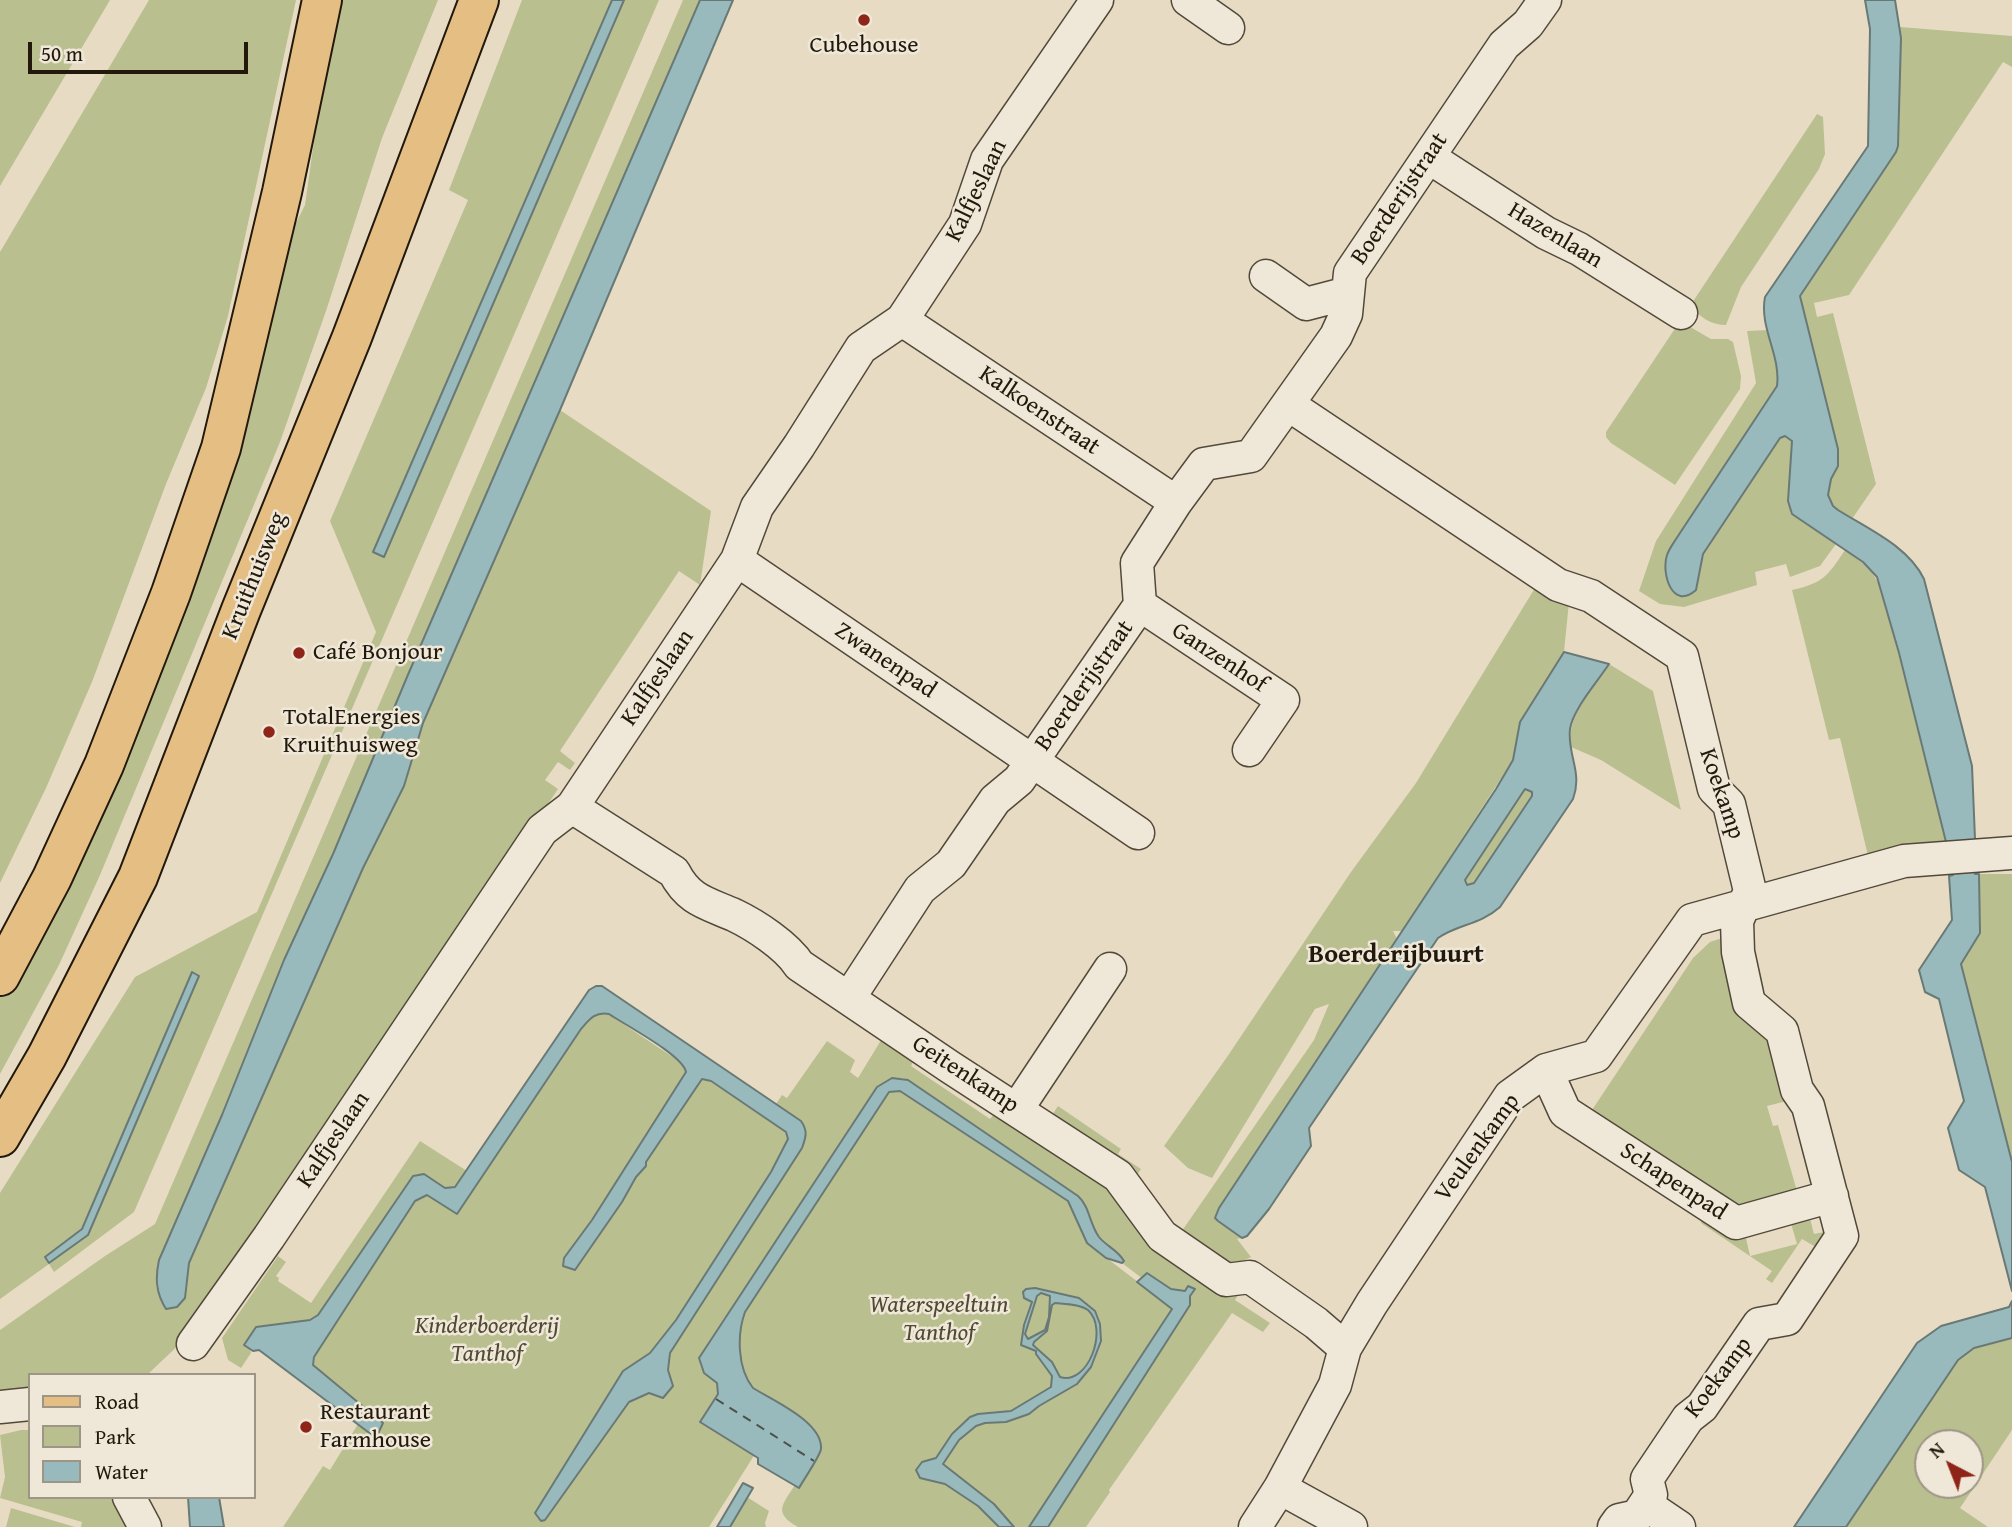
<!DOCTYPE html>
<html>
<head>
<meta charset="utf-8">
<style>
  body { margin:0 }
  #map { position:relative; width:2012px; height:1527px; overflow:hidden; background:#e7dcc3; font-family:"Gentium Book Plus",serif }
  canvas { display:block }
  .legend { position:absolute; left:28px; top:1373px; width:228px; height:126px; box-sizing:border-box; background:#efe8d8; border:2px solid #9d9586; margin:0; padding:9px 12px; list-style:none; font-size:21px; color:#22180c }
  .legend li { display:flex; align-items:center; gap:14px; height:35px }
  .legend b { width:35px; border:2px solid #9d9586 }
  .north { position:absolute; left:1914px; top:1429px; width:70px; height:70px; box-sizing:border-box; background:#efe8d8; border:2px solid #9d9586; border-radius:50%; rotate:318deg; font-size:19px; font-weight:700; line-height:28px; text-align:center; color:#22180c }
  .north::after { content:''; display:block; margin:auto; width:24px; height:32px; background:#8f2418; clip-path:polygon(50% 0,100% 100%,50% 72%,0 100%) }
  .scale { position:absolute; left:28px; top:42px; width:220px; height:32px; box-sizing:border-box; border:4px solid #22180c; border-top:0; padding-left:9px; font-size:21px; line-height:24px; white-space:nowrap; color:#22180c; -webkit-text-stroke:5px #efe8d8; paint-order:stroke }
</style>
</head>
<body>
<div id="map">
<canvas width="2012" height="1527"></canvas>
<ul class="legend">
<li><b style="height:9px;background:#e4be82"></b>Road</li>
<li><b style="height:19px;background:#babf90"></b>Park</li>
<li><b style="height:19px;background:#99babc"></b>Water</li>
</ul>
<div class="north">N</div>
<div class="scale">50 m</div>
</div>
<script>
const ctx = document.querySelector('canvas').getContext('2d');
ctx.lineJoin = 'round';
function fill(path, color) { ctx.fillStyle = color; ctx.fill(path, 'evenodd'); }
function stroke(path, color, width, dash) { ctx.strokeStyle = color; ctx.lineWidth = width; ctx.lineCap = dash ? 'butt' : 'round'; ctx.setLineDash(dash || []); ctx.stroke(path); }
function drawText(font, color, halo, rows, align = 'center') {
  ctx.font = font + ' "Gentium Book Plus",serif'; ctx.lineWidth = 5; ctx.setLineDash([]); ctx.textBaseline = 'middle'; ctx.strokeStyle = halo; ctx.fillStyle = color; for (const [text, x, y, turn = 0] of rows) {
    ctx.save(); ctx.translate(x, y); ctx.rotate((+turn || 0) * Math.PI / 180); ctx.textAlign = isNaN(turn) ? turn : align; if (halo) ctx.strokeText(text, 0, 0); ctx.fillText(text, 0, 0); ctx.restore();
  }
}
fill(new Path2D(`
  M0,0h110l-110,186z
  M149,0h147l-68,316 -22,72 -40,96 -74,198 -46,106 -46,95v-631z
  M339,0h99l-56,138 -56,173 -46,131 -180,433 -41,90 -59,109v-80l280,-739 25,-50 24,-171z
  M522,0h90l-239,552 11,4 240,-556h35l-525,1212 -80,60 -5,-8 -49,35v-106l135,-216 122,-65 119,-280 -46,-111 138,-321 -19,-10zM192,973l7,3 -111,259 -39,28 -3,-6 36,-28z
  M683,0h17l-293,677 -74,177 -49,106 -62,155 -63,145 -3,25 5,16 24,-3 4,-34 174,-396 41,-82 19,-63 137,-313 151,101 -11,74 -21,-14 -119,180 15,12 -5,7 -12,-8 -13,18 13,9 -343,513 -29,36 -39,37h-117v16l-30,-1v-60l105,-74 50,-32z
  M1900,27l112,9v31l-9,-5 -154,233 -35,8 3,14 16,-4 43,171 -24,35 -19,-13 -5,-11 3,-16 7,-13v-17l-38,-153 96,-144 3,-12z
  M1817,114l6,3 2,37 -6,15 -78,118 -15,38c-15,0 -26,-8 -36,-19z
  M1680,321l31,18h17l5,3 8,34 -1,13 -65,96 -64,-42 -5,-6v-5z
  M1767,330l10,37v19l-110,169 20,41 9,-6 7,-36 77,-116 5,-2 7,5 -4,60 3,13 45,30 -16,22 -30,11 -4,-13 -31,8 2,13 -73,22 -24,-3 -21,-13 17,-50 100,-158 -9,-52z
  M1845,550c18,12 30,22 38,43l63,249 -39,7 -38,11 -29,-122 -11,2 -37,-150c31,-7 35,-13 53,-40z
  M1538,583l31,19 -5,50 -44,70 -7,38 -111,171h-9l4,8 -178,269 -3,10 26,20 -5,1 14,18 -25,13 -49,-32 137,-198 15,-36 -14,5 -103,169 -24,-10 -24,-22 63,-89 124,-185 65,-89z
  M1609,664l44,27 28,119 -80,-50 -30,-13c-5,-32 22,-58 38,-83z
  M1525,788l7,4v4l-58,87 -7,2 -2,-5z
  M1979,874h33v288l-51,-198 19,-31z
  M1719,939l7,1 45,98 16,63 -20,5 6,20 5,-1 21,73 -55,14 -152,-102 101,-152 17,-16z
  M598,1013l10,1 178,118 2,7 -17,33 -95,148 -26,33 -27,18 -59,119 65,-88c10,-5 16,-11 26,-6l18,-10 -5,-16 2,-17 132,-205c10,-26 -6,-30 -26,-44l6,-9 5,3 40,-57 28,19 -5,12 8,6 25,-41 32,21 -4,8 79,53 7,-9 120,81 23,44 80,53 23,-1 -8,13 35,23 -7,9 -31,-19 -123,177 1,2 -24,35h-38l131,-204 10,-18 1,-9 4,-7 -6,-3 -3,5 -13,-2 -25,-16 -4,6 -21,-16 2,-3c-6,-10 -18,-14 -25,-23 -10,-14 -10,-28 -21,-41l-170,-116 -7,-2 -24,9 -176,267c-5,14 6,21 16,29l1,11 -17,28 54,32 -46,73h-426l40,-61 7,4 28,-46 17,13 8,-14 -70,-58 1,-8 101,-156 12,-6 31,18 123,-184z
  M894,1090l6,1 168,110 19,42 85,65 -143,219h-231c-25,-14 -16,-22 -3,-42l4,2 22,-36 -7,-23 -61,-40c-16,-20 -16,-54 -8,-76l142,-218z
  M1058,1106l63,43 -3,5 23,15 -7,11 -86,-59z
  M420,1141l47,30 -12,16 -10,1 -28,-14 -4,2 -95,139 -8,5 -66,24 6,5 1,4 -10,15 -13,-8 -6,-22 56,-82 8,6 -10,14 3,2 -1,3 33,22z
  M1707,1211l39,27 4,18 47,-12 -7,-24 18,-9 6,23 10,-2 2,7 -7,10 -17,-10 -30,44 -6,-4 6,-8 -71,-48 1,-7z
  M2012,1338v92l-52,78 28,19h-142l112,-167 16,-12zM1928,1443h42v42h-42z
  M21,1430h9v67h86l17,30h-52l1,-5 -82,-24 5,-21 -5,-42z
  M747,1497l22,14 -4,12 1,4h-36z
  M11,1508l64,19h-69z`), '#babf90');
const water = new Path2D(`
  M612,0h12l-240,557 -11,-5z
  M700,0h33l-173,410 -137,313 -19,63 -41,82 -174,395 -4,35 -8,9 -11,2c-10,-16 -11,-30 -7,-49l63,-145 62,-155 49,-106 74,-177z
  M1865,0h30l6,38 -3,108 -2,6 -96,144 38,153v17l-7,13 -3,16 5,11 5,4c30,19 70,36 86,69l48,187 3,73 -3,3 3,32h4l1,59 -19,31 51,198v129l-27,-104 -26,-17 -11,-42 16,-27 -25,-102 -14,-7 -6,-22 33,-50 -3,-44 4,-1 -3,-31 -4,-2 -47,-189 -22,-76 -14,-15 -71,-48 -4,-13 4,-60 -7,-5 -5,2 -77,116 -7,36c-24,21 -35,-17 -29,-35 2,-6 6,-11 9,-16l101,-153c4,-31 -18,-58 -12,-89l103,-151 2,-117z
  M1564,652l45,12c-11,17 -36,45 -39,65 -3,26 13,43 3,70l-73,108c-20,18 -42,17 -62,31l-129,190 2,18 -42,63 -22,27 -5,2 -24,-17 -3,-3 4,-10 277,-419 17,-29 7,-38zM1525,789l7,3v4l-58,87 -7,2 -2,-5z
  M192,972l7,4 -111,259 -39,28 -4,-6 37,-28z
  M596,986h6l199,135c7,10 5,16 1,27l-132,205 -2,17 5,16 -10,12 -14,-5 -20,9 -84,118 -4,1 -6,-8 88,-142 27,-18 26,-33 95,-148 17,-33 -2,-7 -75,-51 -9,-2 -56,83v4l-10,11 -14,25 -47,68 -12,-4 1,-8 28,-38 94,-148c-3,-17 -61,-47 -77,-58 -14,-3 -20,6 -28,15l-124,185 -30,-19 -12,6 -101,156 -1,8 70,58 -7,15 -117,-88 -6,1 -9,-6 12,-18 54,-7 8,-5 95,-139 11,-2 21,14 10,-1 134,-197z
  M892,1078l16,2 170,116c12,11 11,27 21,41 7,9 19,13 25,24l-2,2 -16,-5 -19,-15 -19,-42 -168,-110 -11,1 -144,220c-8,22 -8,56 8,76 19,12 70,34 68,61 -1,7 -17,30 -22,39l-41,-24v-6l-58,-36 18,-28 -1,-11 -13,-10 -5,-15 178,-271z
  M1147,1273l24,16 14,2 3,-5 7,3 -5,7v9l-142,222h-19l143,-218 -35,-27z
  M1035,1288l44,10 16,13 5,13 1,17 -10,26 -14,17 -38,22 -10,8 -23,8 -21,1 -9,3 -17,14 -16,24 51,40 20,23h-15l-21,-21 -33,-22 -25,-6 -4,-8 6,-8 14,-4 16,-24 18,-17 8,-3 33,-3 40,-24 1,-11 -16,-22v-3l-15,-6 3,-20 8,-23 -8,-4 -1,-6 3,-3zM1041,1293l9,3 -1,21 -4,13 -17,9 -3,-5 12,-38zM1055,1303c10,1 25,1 33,7 21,19 0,76 -28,67l-8,-15 -19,-17 1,-3 13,-11 5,-26z
  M2012,1301v37l-38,10 -16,12 -112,167h-52l123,-184 24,-17 68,-19z
  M743,1483l10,5 -23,39h-13z
  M188,1497h31l5,30h-34z`);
fill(water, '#99babc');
stroke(water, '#697976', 2);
stroke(new Path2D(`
  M716,1399l98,62`), '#4c514a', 2, [9, 7]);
const minor = new Path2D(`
  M1188,0l40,28
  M1430,158l116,75 33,16 102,64
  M1266,276l40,28 42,-11
  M902,320l274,182
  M1289,405l269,180 33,11 91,60 32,133 15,15 21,87 -13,30 1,31 11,51 33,28 15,59 11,16 34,130 -55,83 -28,5 -57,83 -14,11 -41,61 4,16 -14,21 -18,4 -5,7
  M737,560l401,273
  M1140,605l143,95 -34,50
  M572,807l102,65c15,29 33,31 60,43 21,10 53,31 65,50l151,102 168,109 44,60 64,44 24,-3 66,46 29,25
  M849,998l71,-109 31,-25 44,-64 24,-20 121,-175 -3,-42 39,-61 28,-38 47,-8 85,-120 10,-22 4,-41 154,-228 24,-21 17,-24
  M1546,1070l19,42 171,111 96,-27
  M1017,1109l93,-140
  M193,1344l76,-107 273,-407 30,-23 165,-247 20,-53 42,-61 62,-98 41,-28 63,-96 22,-64 110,-160
  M0,1407l30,-3
  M1280,1488l71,39
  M129,1497l16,30
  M1645,1504l34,23
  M1255,1527l25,-39 55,-103 10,-37 27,-45 138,-207 36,-26 50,-14 96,-136 212,-59 108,-8`);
const major = new Path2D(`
  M0,976l52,-98 52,-113 67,-172 50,-145 61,-256 40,-192
  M0,1137l47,-81 91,-179 103,-267 111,-273 127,-337`);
stroke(minor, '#53493a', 35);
stroke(major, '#22180c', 42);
stroke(minor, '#efe8d8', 32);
stroke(major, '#e4be82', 38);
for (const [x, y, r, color] of [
  [864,20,7,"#8f2418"],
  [299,653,7,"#8f2418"],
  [269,732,7,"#8f2418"],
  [306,1427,7,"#8f2418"]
]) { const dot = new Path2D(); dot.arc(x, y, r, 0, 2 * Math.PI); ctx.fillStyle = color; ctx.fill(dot); stroke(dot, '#efe8d8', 2.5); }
drawText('24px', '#22180c', '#efe8d8', [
  ["Cubehouse",864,46,"center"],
  ["Café Bonjour",313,653],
  ["TotalEnergies",283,718],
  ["Kruithuisweg",283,746],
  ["Restaurant",320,1413],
  ["Farmhouse",320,1441]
], 'left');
drawText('24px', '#22180c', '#efe8d8', [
  ["Kalfjeslaan",977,191,-64],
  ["Boerderijstraat",1400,199,-56],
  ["Hazenlaan",1555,236,31],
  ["Kalkoenstraat",1039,411,34],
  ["Kruithuisweg",255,576,-68],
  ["Ganzenhof",1219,658,33],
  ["Zwanenpad",885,661,34],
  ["Kalfjeslaan",658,678,-56],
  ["Boerderijstraat",1085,686,-55],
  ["Koekamp",1721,794,71],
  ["Geitenkamp",965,1075,33],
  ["Kalfjeslaan",334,1140,-56],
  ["Veulenkamp",1478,1148,-54],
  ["Schapenpad",1673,1182,33],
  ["Koekamp",1719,1378,-53]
]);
drawText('italic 24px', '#504a34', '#efe8d8', [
  ["Waterspeeltuin",939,1306],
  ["Tanthof",939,1334],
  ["Kinderboerderij",487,1327],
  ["Tanthof",487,1355]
]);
drawText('bold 26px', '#22180c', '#efe8d8', [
  ["Boerderijbuurt",1396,955]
]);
</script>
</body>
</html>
